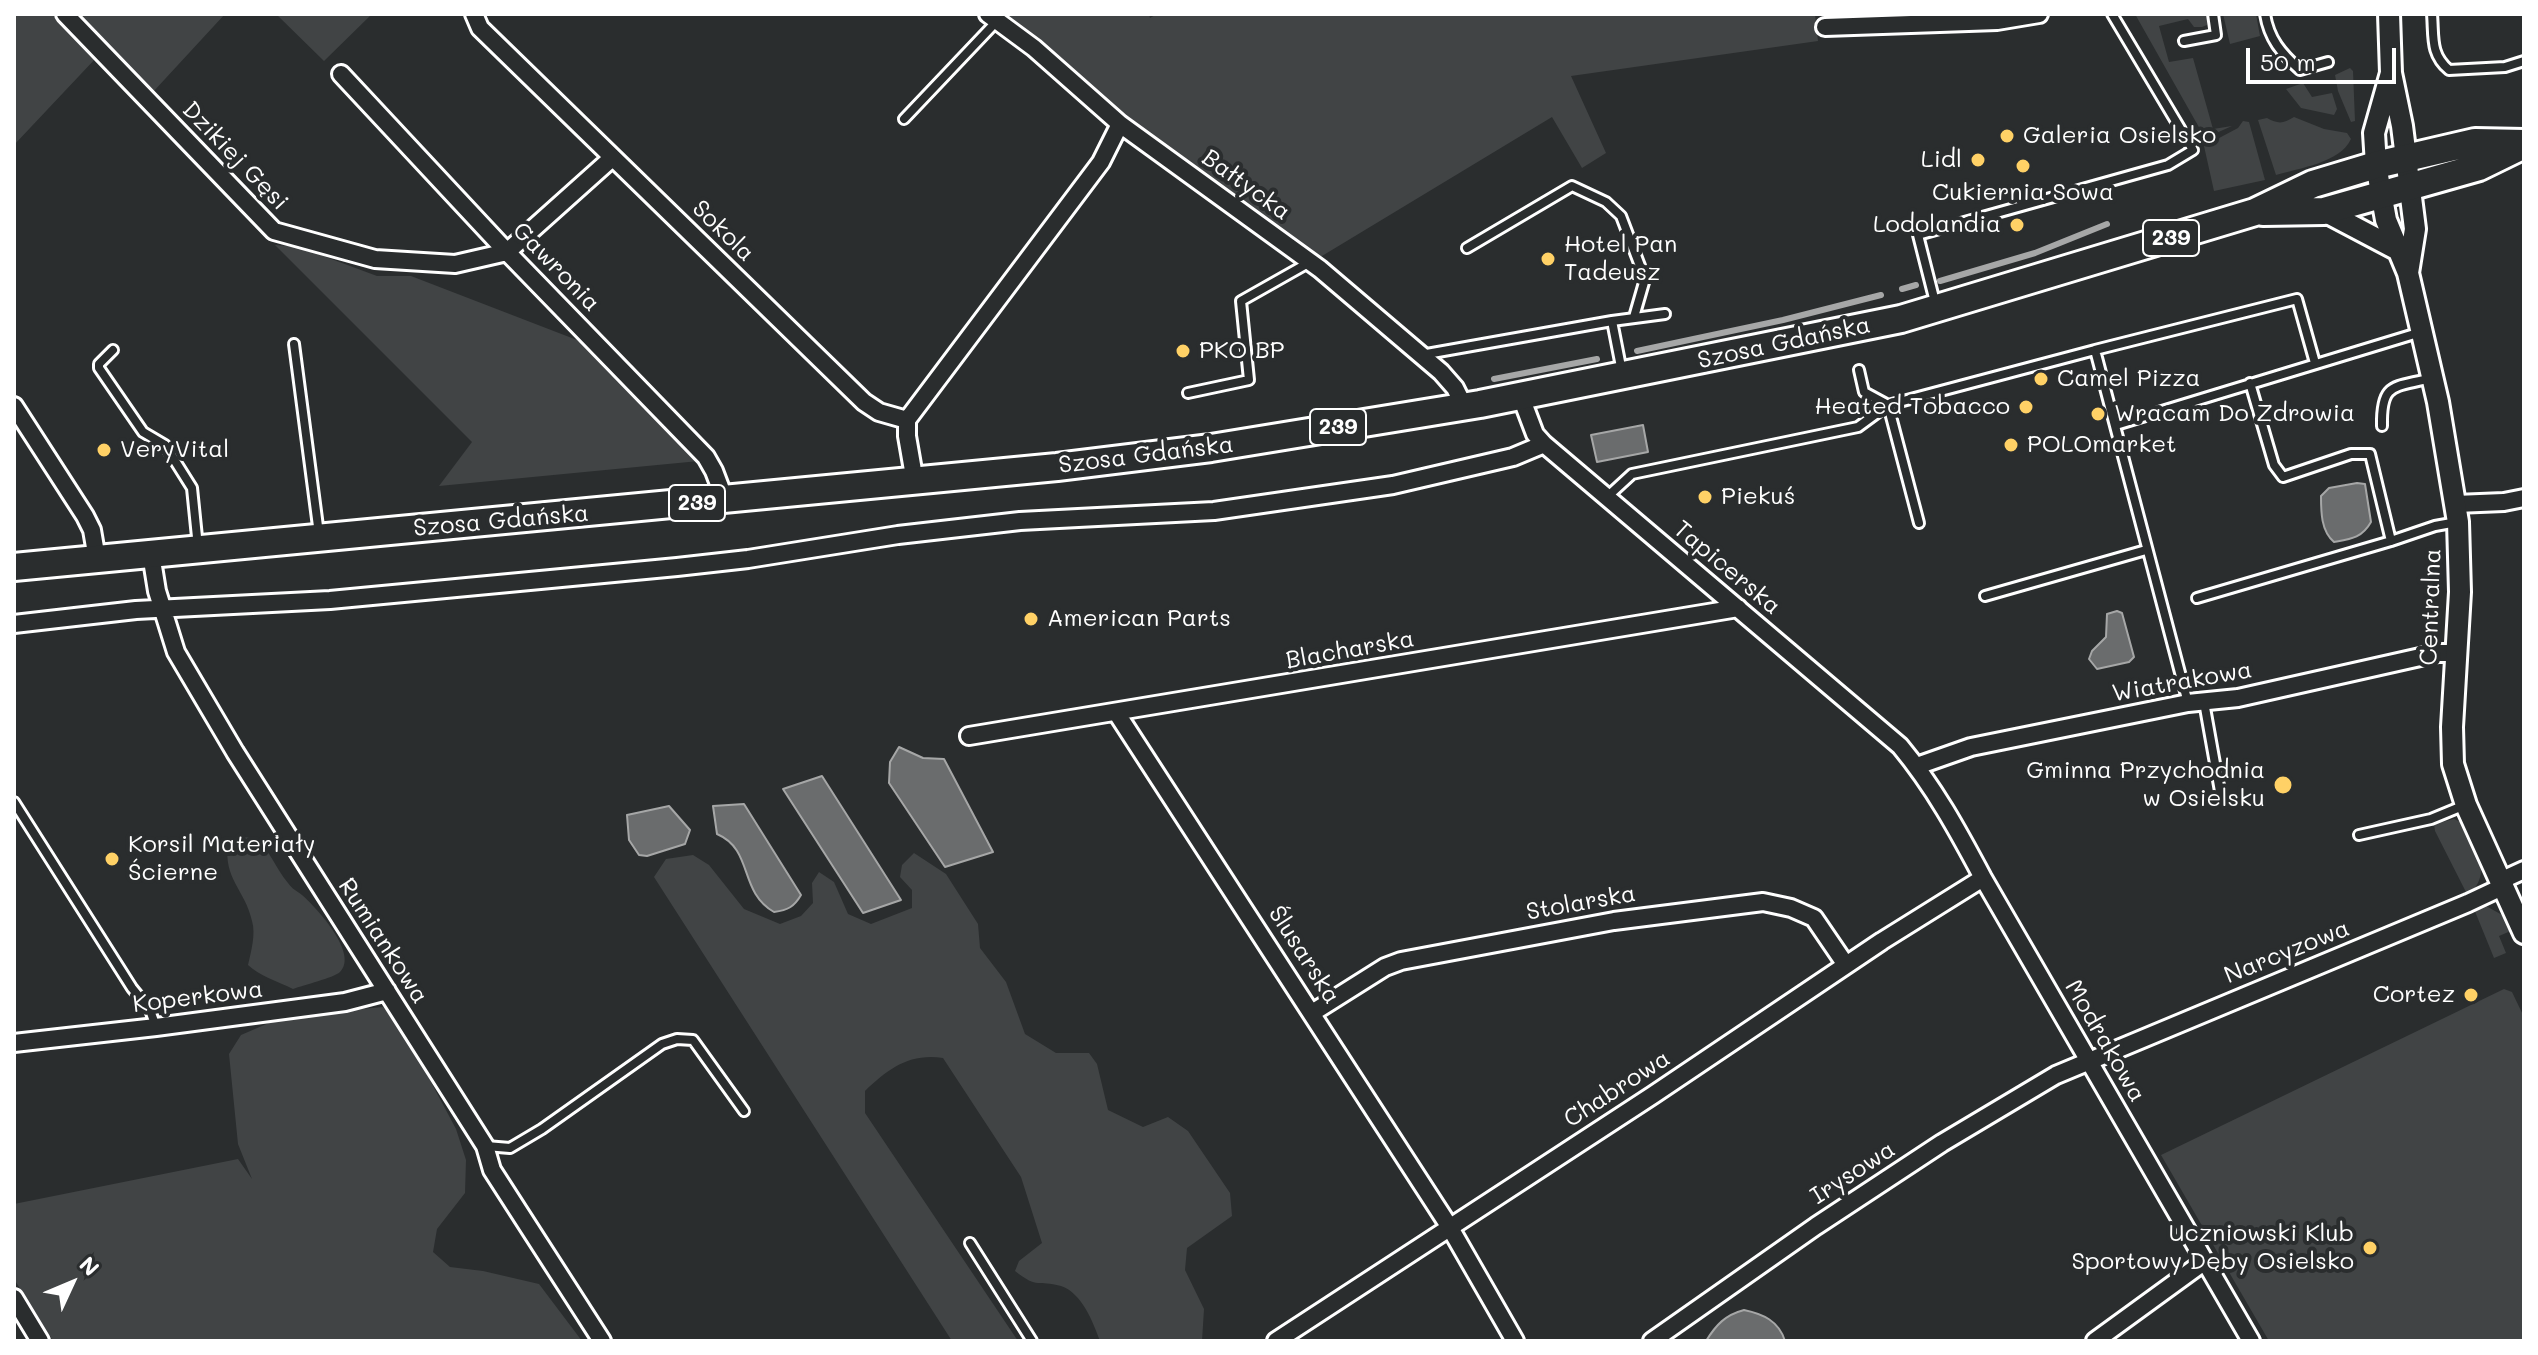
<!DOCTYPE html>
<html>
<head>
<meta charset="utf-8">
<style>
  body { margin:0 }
  #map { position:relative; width:2538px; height:1355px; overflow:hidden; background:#2a2d2e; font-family:Mali,sans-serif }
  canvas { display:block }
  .frame { position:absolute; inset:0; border:16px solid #fff; pointer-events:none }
  .north { position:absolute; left:32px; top:1243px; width:80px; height:80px; -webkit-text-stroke:6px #2a2d2e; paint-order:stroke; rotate:46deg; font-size:22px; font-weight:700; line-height:32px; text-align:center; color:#fff }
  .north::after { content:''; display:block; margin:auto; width:28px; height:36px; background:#fff; clip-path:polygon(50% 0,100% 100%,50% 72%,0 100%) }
  .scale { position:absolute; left:2246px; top:48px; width:150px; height:36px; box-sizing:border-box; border:4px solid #fff; border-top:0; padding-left:10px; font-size:24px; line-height:28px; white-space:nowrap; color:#fff; -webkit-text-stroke:6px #2a2d2e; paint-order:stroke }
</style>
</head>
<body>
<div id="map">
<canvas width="2538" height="1355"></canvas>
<div class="frame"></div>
<div class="north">N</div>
<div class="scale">50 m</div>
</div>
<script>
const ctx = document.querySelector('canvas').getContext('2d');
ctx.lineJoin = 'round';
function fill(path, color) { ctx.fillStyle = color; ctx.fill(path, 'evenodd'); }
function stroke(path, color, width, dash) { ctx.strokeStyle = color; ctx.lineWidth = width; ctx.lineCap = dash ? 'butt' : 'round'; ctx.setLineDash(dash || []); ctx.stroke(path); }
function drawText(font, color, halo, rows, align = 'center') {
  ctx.font = font + ' Mali,sans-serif'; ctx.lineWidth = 8; ctx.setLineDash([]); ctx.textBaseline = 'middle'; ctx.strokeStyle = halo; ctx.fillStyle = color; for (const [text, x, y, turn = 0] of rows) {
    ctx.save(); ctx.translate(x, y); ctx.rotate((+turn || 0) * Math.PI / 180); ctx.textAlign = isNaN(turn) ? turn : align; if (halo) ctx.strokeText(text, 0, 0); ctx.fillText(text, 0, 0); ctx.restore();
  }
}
fill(new Path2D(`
  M14,14h211l-84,91 -45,-47 -82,87z
  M276,14h96l-48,47z
  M997,14h152l1,4 7,-4h658l3,27 -247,35 35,77 -24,15 -30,-51 -235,142 -157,-117z
  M2135,14h73l-1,11 -5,2h-8l-6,-8 -29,7 10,36 24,-4 20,71 19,-3 -27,12z
  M2223,14h33l4,22 -30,8z
  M2350,68l3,3 2,50 -4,1 -13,-31 -3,-16z
  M2303,83l9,14 20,-4 5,16 -3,6 -33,-7 -15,-19z
  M2294,117l30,12 23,4 4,6c-11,24 -52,29 -75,36l-18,-55 9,-2c11,6 16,6 27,-1z
  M2243,121l6,1 16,58 -51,11 -10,-45 34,-18z
  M275,245l24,2 78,29h34l166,64 122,121 -260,25 33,-44z
  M2454,819l9,4c12,26 31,49 5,73l-33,-65 -1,-7z
  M240,837l16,1c16,16 19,29 32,45 4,6 9,8 14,12 15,13 57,59 38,77 -7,6 -36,13 -47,17 -14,-7 -35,-14 -45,-24 3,-13 8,-31 4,-44 -7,-32 -29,-41 -24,-79z
  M914,853l32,21 32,50 2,24 26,34 19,52 31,19h33l8,11 11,46 35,17 25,-10 20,14 42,62 2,23 -45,32 -2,22 19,39 -2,32h-102c-7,-19 -18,-48 -39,-55 -24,-7 -22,4 -46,-15l4,-10 23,-18 -21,-66 -78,-119c-34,-5 -55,11 -78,33v22l153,228h-66l-298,-464 12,-18 27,-4 16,10 35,44 36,15 21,-8 12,-13 -1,-20 7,-11 15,10 14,32 23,10 41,-16v-18l-12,-13 2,-12z
  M2486,906l18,10 9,14 -14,6 7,17 -12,5 -20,-49z
  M2504,989l8,3 12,25v324h-255l-108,-186z
  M383,1007l15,13 58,109 10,31 -1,33 -28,36 -4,23 17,15 33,4 56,13 43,57h-529l-39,-62v-75l224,-45 14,20 -14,-35 -9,-90 12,-19 44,-19z`), '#414445');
const water = new Path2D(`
  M1643,425l5,27 -51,10 -6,-27z
  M2357,483l8,1 6,38c-9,16 -20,17 -37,20 -13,-11 -13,-30 -13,-46l8,-8z
  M2117,611l5,2 12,44 -5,5 -32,7 -8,-10 3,-8 14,-14 1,-23z
  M899,747l24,11 21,1 49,93 -48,15 -56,-84 1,-21z
  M822,776l79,124 -38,13 -80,-124z
  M744,804l57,91c-7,12 -13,15 -27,17 -36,-21 -20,-62 -57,-78l-4,-28z
  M669,806l21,24 -5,14 -38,12 -8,-1 -10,-15 -2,-25z
  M1744,1310c19,4 35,11 41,31h-79c10,-16 19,-26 38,-31z`);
fill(water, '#6a6c6d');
stroke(water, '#a6a7a7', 2);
stroke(new Path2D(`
  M1940,281l95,-28 72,-29
  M1902,289l14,-4
  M1637,351l146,-31 98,-25
  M1494,379l103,-20`), '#a6a7a7', 6);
const service = new Path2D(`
  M2265,14c4,25 16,39 35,56l28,-8
  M2432,14c2,23 -2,40 17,56l56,-3 19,-6
  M2184,41l32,-6 -3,-21
  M904,119l93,-98
  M1467,248l105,-62 34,16 15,14 24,63 -11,38
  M1936,306l-18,-71 250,-70 25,-15 -81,-136
  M1612,321l53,-7
  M294,344l25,190
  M113,350l-14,14v4l44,64 22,13 27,43 6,59
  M2095,350l202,-51 18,64
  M1421,355l191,-34 10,51
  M1859,370l5,22 24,13 31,118
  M2250,383l24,82 9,12 68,-23h19l21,87
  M1188,393l61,-13 -8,-79 69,-39
  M2116,425l305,-93
  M2382,426c-1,-45 13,-38 49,-48
  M1607,497l25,-23 226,-47 30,-22 207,-55 93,353
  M1985,596l161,-46
  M2197,598l194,-57 44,-15 22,-4
  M2204,702l17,95
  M14,802l118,186 18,22 6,17
  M2359,835l72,-16 34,-14
  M486,1146l24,2 32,-19 120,-85 15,-5 16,1 51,71
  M970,1243l62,98`);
const minor = new Path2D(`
  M65,14l209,217 101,28 80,5 52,-12 105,-94
  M474,14l6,14 384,374 15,10 28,8v16l8,46
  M988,14l46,34 86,76 200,145 121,103 14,16 9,18
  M1825,27l172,-6 42,-7
  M341,74l166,178 199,205 8,14 11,29
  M1521,397l14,37 9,10 356,302c34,41 58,85 83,132l268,463
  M14,406l71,110 7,14 5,29
  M907,420l194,-258 19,-38
  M2456,504l48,-2 20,-4
  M151,554l6,37 19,61 59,100 250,394 7,24 110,171
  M14,624l122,-14 194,-10 347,-33 71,-8 150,-24 122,-14 194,-10 179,-26 120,-28 31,-13
  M1116,712l333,514 66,115
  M969,736l769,-128
  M1917,766l54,-19 217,-44 50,-5 200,-45h19
  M2500,881l24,-11
  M1312,1013l73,-46 16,-6 213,-40 149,-19 28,6 23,10 32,47
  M14,1043l142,-16 189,-25 42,-11
  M14,1298l26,43
  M1276,1341l377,-246 229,-154 101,-63
  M1652,1341l164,-115 126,-83 114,-68 412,-172 34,-16
  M2095,1341l110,-80`);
const tertiary = new Path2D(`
  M2389,14l2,59 11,53 13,103 -7,44
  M2391,73l-17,60 2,32 10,55 22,53 30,129 20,120 2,70 -8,135 1,37 13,41 58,128
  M2324,211l74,39`);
const primary = new Path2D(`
  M2263,212l61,-1 155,-44 45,-22
  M14,567l1043,-100 154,-19 269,-44 421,-85 354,-107 58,-28 63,-19 99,-23 49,1`);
stroke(service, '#fff', 14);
stroke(minor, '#fff', 22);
stroke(tertiary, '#fff', 26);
stroke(primary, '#fff', 32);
stroke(service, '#2a2d2e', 8);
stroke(minor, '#2a2d2e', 16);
stroke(tertiary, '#2a2d2e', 20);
stroke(primary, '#2a2d2e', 26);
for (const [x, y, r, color] of [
  [2007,136,8,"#ffd166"],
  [1978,160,8,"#ffd166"],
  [2023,166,8,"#ffd166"],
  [2017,225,8,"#ffd166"],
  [1548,259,8,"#ffd166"],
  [1183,351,8,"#ffd166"],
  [2041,379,8,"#ffd166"],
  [2026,407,8,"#ffd166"],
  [2098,414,8,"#ffd166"],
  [2011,445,8,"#ffd166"],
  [104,450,8,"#ffd166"],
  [1705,497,8,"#ffd166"],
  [1031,619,8,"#ffd166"],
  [2283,785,10,"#ffd166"],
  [112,859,8,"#ffd166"],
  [2471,995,8,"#ffd166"],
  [2370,1248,8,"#ffd166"]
]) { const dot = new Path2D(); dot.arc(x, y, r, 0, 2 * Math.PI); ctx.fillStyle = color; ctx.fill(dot); stroke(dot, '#2a2d2e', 3); }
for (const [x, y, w] of [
  [2171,238,56],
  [1338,427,56],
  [697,503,56]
]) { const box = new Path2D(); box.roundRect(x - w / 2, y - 18, w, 36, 6); ctx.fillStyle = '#2a2d2e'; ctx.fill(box); stroke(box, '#fff', 2); }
drawText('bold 22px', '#fff', null, [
  ["239",2171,238],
  ["239",1338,427],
  ["239",697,503]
]);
drawText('24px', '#fff', '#2a2d2e', [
  ["Galeria Osielsko",2023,136],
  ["Lidl",1962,160,"right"],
  ["Cukiernia Sowa",2023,193,"center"],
  ["Lodolandia",2001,225,"right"],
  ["Hotel Pan",1564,245],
  ["Tadeusz",1564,273],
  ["PKO BP",1199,351],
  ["Camel Pizza",2057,379],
  ["Heated Tobacco",2010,407,"right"],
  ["Wracam Do Zdrowia",2114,414],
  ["POLOmarket",2027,445],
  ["VeryVital",120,450],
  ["Piekuś",1721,497],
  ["American Parts",1047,619],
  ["Gminna Przychodnia",2265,771,"right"],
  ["w Osielsku",2265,799,"right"],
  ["Korsil Materiały",128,845],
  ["Ścierne",128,873],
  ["Cortez",2455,995,"right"],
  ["Uczniowski Klub",2354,1234,"right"],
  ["Sportowy Dęby Osielsko",2354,1262,"right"]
], 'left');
drawText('24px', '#fff', '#2a2d2e', [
  ["Dzikiej Gęsi",235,156,46],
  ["Bałtycka",1246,185,36],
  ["Sokola",723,231,44],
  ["Gawronia",556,267,46],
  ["Szosa Gdańska",1784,343,-12],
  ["Szosa Gdańska",1146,455,-7],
  ["Szosa Gdańska",501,521,-5],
  ["Tapicerska",1727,568,40],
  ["Centralna",2431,607,-88],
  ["Blacharska",1350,650,-10],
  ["Wiatrakowa",2182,682,-10],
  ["Stolarska",1581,903,-10],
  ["Rumiankowa",383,941,57],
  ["Narcyzowa",2287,952,-22],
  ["Ślusarska",1304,955,57],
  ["Koperkowa",198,997,-7],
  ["Modrakowa",2105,1041,60],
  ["Chabrowa",1617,1089,-33],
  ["Irysowa",1853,1173,-33]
]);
</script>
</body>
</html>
